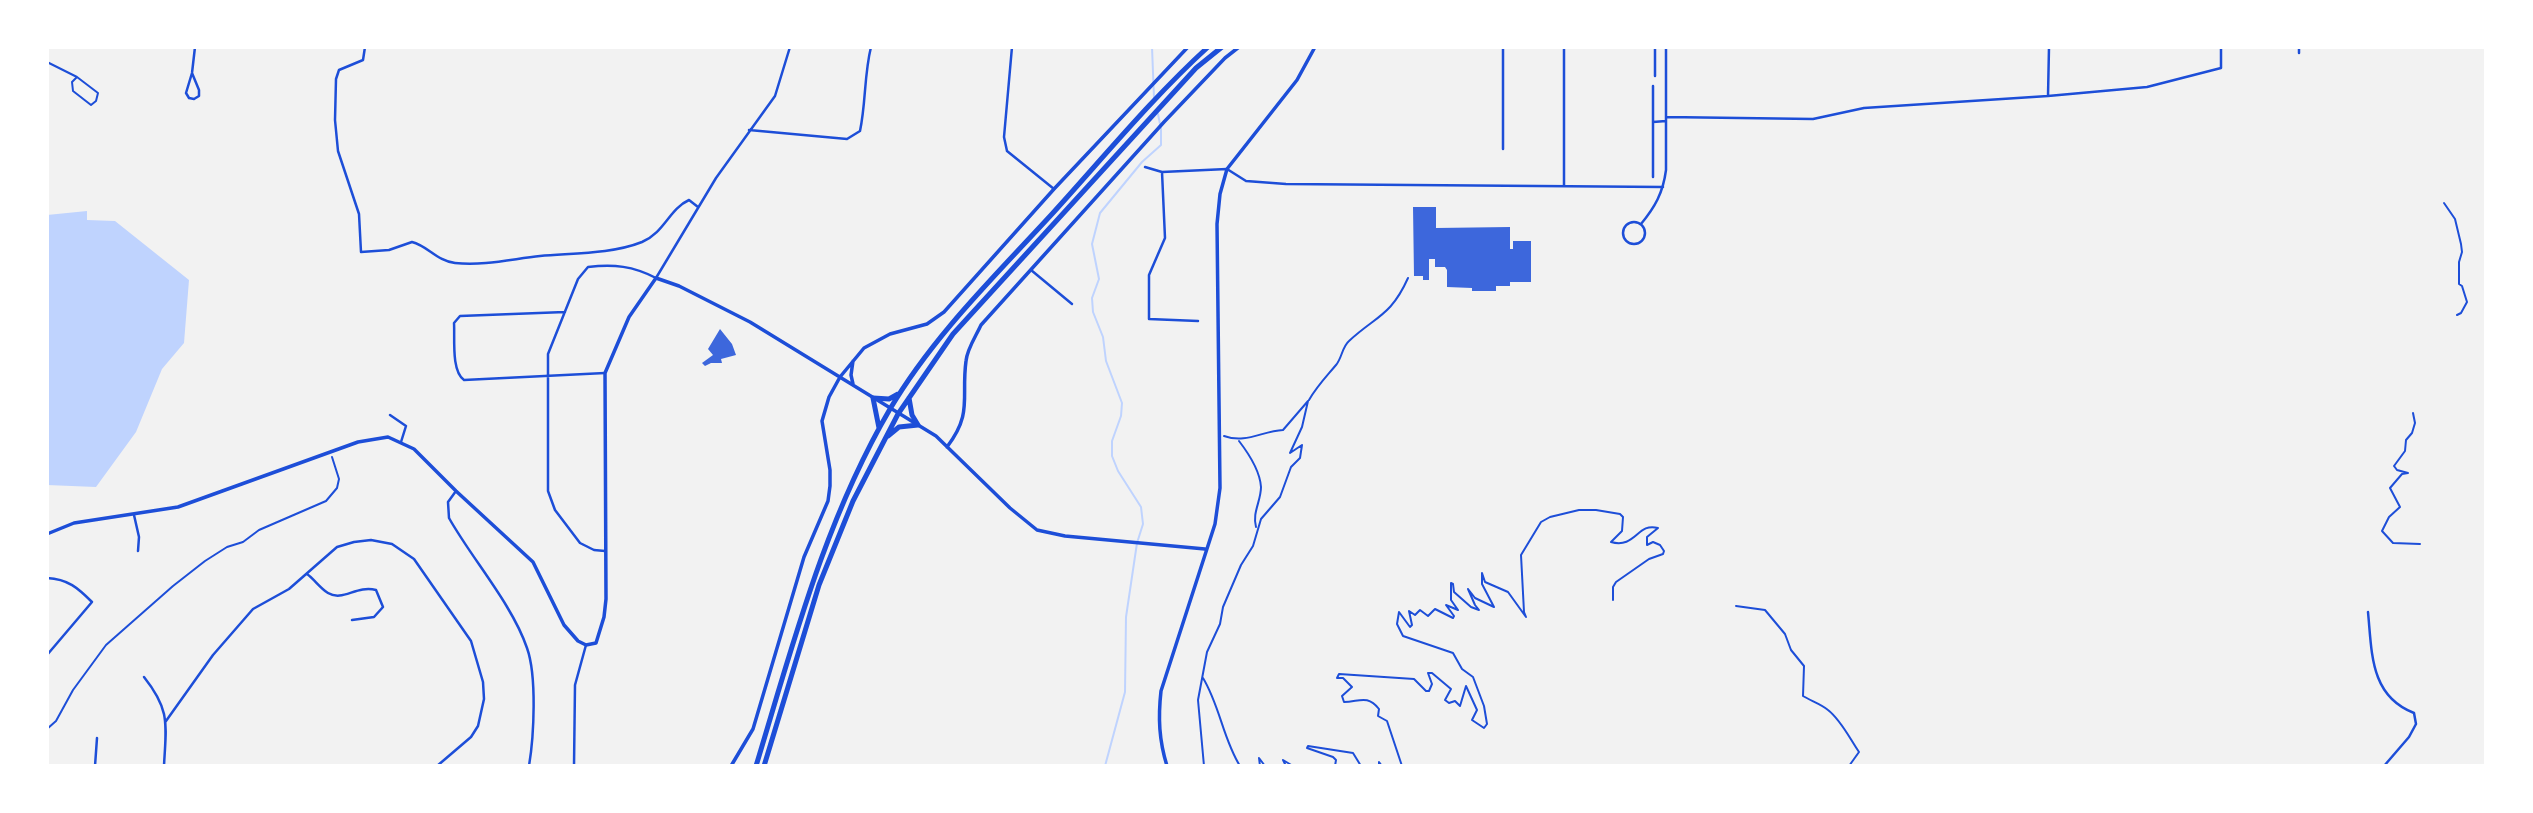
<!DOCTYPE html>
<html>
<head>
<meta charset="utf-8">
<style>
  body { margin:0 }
  #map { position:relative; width:2533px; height:813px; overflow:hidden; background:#f2f2f2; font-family:"IBM Plex Sans",sans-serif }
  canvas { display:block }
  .frame { position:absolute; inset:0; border:49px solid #fff; pointer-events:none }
</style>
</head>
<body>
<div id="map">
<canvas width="2533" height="813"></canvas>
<div class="frame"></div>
</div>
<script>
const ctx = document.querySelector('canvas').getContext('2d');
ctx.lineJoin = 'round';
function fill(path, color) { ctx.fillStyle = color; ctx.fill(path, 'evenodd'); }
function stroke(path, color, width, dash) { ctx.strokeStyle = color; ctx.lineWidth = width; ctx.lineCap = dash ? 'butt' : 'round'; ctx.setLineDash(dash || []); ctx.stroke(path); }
fill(new Path2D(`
  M87,211v9l28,1 74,59 -5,63 -22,26 -26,63 -40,55 -49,-2v-270z`), '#bfd3fe');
stroke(new Path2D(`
  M1152,47l2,51
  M1105,766l20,-74 1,-75 11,-74 6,-19 -2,-17 -23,-36 -6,-15v-15l9,-25 1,-13 -16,-42 -3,-24 -10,-25 -1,-14 7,-19 -7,-35 8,-31 42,-51 19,-17v-16l-3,-15`), '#bfd3fe', 2);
fill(new Path2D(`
  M1413,207h23v21l74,-1v22h3v-8h18v41h-21v4h-14v5h-24v-3l-25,-1v-17l-2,-3h-10v-8h-6v21h-6v-4h-9z
  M720,329l12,15 4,11 -15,4 1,4h-11l-6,3 -3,-3 11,-8 -5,-6z`), '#3d67dc');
stroke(new Path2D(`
  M2444,203l11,16 6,25 1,8 -3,10v22l3,2 5,16 -6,11 -4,2
  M1309,400c8,-14 17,-23 27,-35 6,-7 6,-18 13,-24 27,-25 42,-25 59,-63
  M2413,413l2,10 -3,10 -6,7 -1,11 -11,15 3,4 11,3 -6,1 -12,14 10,19 -11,10 -7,14 11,12 27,1
  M1239,441c10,13 21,30 22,46 0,14 -9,26 -5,40
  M1736,606l29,4 20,24 6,16 13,16 -1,30c8,5 18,8 25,14 13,10 22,29 31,42l-10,14
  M1203,678c17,28 20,61 37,88
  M47,729l9,-8 17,-31 33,-45 67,-59 32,-25 22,-14 16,-5 16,-12 67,-29 11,-13 2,-9 -7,-22
  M1204,766l-6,-66 9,-48 13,-28 3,-17 18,-42 12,-19 8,-27 19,-22 11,-30 9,-9 2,-13 -12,8 12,-26 6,-26 -25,29c-21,1 -37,14 -59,6
  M1260,766l-1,-8 6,8
  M1286,766l-3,-6 10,6
  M1335,766l1,-6 -3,-3 -26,-9 1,-2 45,7 8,13
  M1379,766v-4l3,4
  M1402,766l-15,-45 -9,-5 1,-7c-12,-15 -20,-7 -35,-7l-2,-6 10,-9 -9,-9h-6l2,-4 75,5 12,12h3l3,-7 -4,-11h4l19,16 -6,11 4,3 6,-2 5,5 6,-20 11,24 -5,10 12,8 3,-4 -3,-18 -11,-29 -11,-8 -9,-16 -50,-17 -6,-12 2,-12 11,15 2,-2 -3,-14 6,4 5,-5 8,6 7,-7 18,9 1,-2 -8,-11 12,5 -7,-10v-17l2,1 1,8 17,15 8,3 -4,-5 -7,-16 7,9 19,9 -12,-23v-11l3,9 23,10 18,25 -2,-5 -3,-57 20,-33 9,-5 29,-7h17l24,4 3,3 -1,14 -11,11c25,7 26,-20 47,-14l-11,9v8l6,-3 7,3 4,6 -1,3 -14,5 -33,23 -3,5v13`), '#1d4ed8', 2);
stroke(new Path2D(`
  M47,62l30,15 21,16 -2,8 -5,4 -18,-14 -1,-9 5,-5`), '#1d4ed8', 2);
stroke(new Path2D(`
  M365,47l-2,13 -24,10 -3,9 -1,41 3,31 21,63 2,38 28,-2 23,-8c16,4 25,19 43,21 29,3 57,-4 85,-7 33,-3 72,-2 102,-14 23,-10 27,-33 47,-42l9,7
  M1012,47l-8,90 3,14 47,38
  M1655,47v29
  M2299,53v-6
  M192,73l7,17v6l-5,3 -5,-1 -3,-5 6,-20 3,-26
  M2048,96l1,-49
  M1666,117l147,2 51,-11 184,-12 99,-9 74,-19v-21
  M1653,122l13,-1
  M749,130l98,9 13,-8c6,-28 4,-56 11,-84
  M1503,149v-102
  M1145,167l17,5
  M1653,177v-91
  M1564,186v-139
  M1623 233a11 11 0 1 1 22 0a11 11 0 1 1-22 0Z
  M1641,224c14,-17 22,-31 25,-54v-123
  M1031,270l41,34
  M565,312l-105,4 -6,7c1,15 -3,48 10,57l141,-7
  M1198,321l-49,-2v-44l16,-37 -3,-66 65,-3 19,12 40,3 377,3
  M390,415l16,11 -5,16
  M456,491l-8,11 1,16c23,41 63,86 78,130 10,28 7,88 2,118
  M134,515l5,22 -1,14
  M605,551l-11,-1 -14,-7 -25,-33 -7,-19v-137l30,-75 10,-12c26,-3 45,-1 68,11l60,-100 59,-82 15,-49
  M307,574c7,5 13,14 21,19 15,9 28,-8 48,-3l7,17 -9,10 -22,3
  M47,578c21,1 31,10 45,24l-45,53
  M2368,612c4,41 2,84 46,101l2,11 -7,13 -25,29
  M144,677c27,34 22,48 20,89
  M166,721l47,-66 40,-46 36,-20 48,-42 17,-5 17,-2 21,4 22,15 57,82 12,41 1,17 -6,27 -7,11 -34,29
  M95,766l2,-28
  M574,766l1,-81 11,-40`), '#1d4ed8', 2.5);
stroke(new Path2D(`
  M853,384l-2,-9 2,-14
  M947,447c26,-34 14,-49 19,-86 1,-12 10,-25 15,-36l183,-203 61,-64 14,-11
  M47,534l27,-11 104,-16 180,-65 30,-5 26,12 42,42 77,71 31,63 14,16 8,4 10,-2 8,-26 2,-18 -1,-226 24,-56 27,-39 23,8 71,36 186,114 74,72 27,22 28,6 140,13
  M731,766l22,-37 51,-172 24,-56 2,-15v-16l-8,-49 7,-24 11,-20 24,-29 26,-14 37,-10 17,-12 110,-123 134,-142
  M1167,766c-8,-26 -9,-48 -6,-75l54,-167 5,-36 -3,-264 3,-30 7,-25 70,-89 18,-33`), '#1d4ed8', 3.5);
stroke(new Path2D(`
  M879,428l-6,-30 16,1 9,-5
  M888,436l11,-9 19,-2 -6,-10 -3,-17
  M756,766c37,-122 69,-246 134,-357 43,-73 105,-133 162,-195 51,-56 100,-116 156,-167
  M764,766l55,-181 34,-84 45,-87 55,-80 243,-266 26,-21`), '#1d4ed8', 5);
</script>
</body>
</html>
